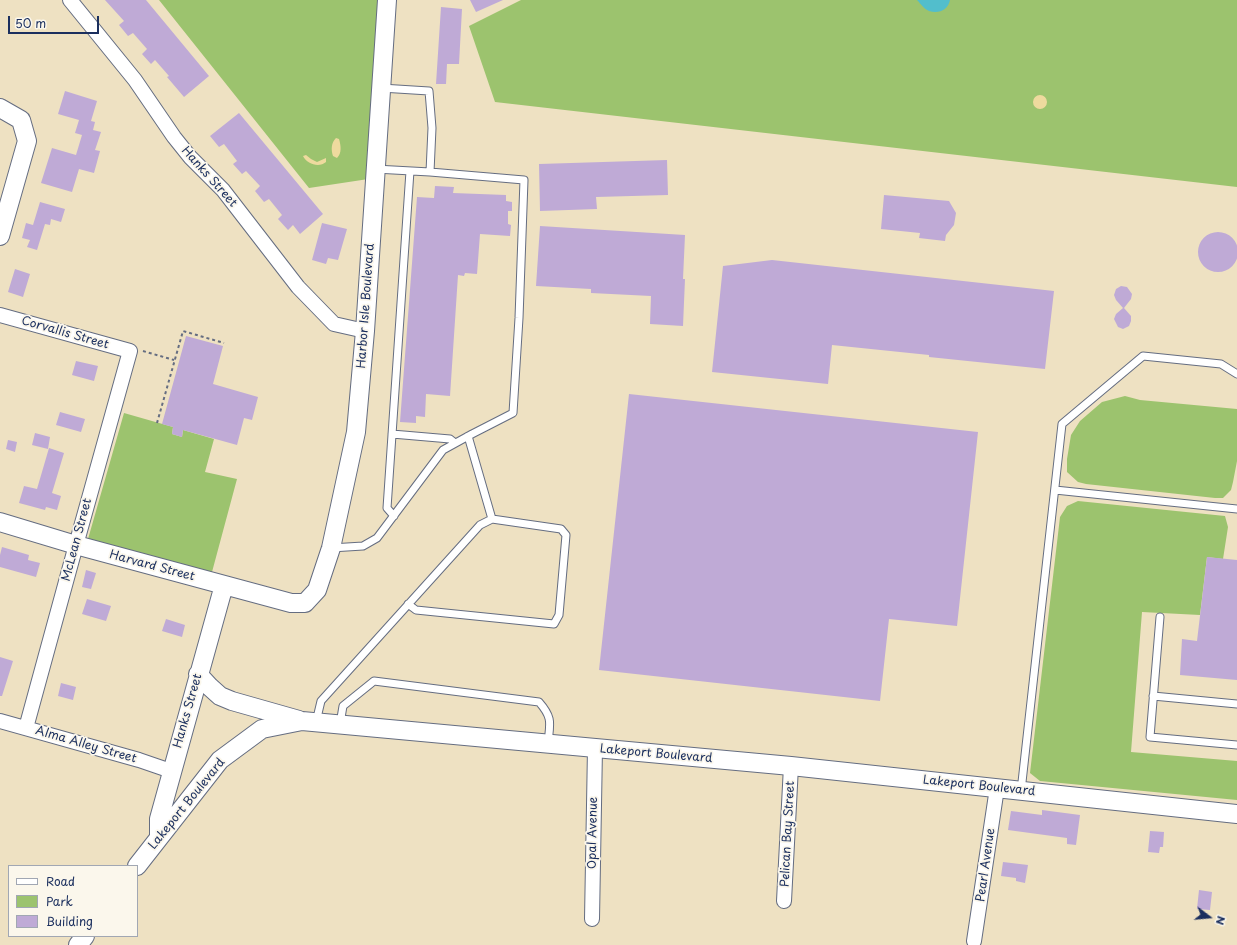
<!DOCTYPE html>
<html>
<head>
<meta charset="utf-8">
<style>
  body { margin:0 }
  #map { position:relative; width:1237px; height:945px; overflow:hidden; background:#eee1c2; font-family:"Playpen Sans",sans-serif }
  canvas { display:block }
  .legend { position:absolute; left:8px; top:865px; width:130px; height:72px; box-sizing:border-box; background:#fbf7ec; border:1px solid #a1a7b3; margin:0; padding:5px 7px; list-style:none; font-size:12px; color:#1b2f5e }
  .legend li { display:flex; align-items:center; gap:8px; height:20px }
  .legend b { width:20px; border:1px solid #a1a7b3 }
  .north { position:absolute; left:1189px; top:897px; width:40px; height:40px; -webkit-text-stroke:3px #fbf7ec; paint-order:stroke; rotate:106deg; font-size:11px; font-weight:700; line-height:16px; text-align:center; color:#1b2f5e }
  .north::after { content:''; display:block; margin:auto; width:14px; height:18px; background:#1b2f5e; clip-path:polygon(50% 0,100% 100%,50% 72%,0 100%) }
  .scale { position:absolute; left:8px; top:16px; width:91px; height:18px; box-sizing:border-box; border:2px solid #1b2f5e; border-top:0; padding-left:5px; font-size:12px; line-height:14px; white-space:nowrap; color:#1b2f5e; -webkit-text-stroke:3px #fbf7ec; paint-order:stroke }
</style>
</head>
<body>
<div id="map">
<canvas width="1237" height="945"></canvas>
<ul class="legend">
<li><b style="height:5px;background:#fff"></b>Road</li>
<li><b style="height:11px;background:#9cc36e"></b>Park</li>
<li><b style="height:11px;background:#bfaad6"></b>Building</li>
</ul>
<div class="north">N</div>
<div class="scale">50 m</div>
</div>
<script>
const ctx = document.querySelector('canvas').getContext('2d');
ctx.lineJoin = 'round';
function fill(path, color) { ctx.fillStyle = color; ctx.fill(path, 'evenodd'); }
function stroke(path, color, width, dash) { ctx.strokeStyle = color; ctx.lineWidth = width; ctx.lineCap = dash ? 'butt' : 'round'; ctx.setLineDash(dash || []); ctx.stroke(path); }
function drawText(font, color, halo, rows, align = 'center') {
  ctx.font = font + ' "Playpen Sans",sans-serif'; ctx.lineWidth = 3.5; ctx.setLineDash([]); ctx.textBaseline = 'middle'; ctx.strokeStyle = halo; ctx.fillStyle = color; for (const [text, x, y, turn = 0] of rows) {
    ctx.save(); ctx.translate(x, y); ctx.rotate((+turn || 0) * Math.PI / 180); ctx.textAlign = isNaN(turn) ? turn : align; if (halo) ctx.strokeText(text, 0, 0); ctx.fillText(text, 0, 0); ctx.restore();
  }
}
fill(new Path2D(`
  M159,0h228l-12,178 -66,10z
  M521,0h716v187l-742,-85 -26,-76z
  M1125,396l15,4 97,9v52l-4,21 -2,8 -8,8h-8l-129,-14 -8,-2 -11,-10v-13l4,-24 9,-14 22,-19z
  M124,413l49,14 -1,7 10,3 1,-7 31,9 -9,33 32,7 -25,93 -124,-33z
  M1078,501l147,15 3,11 -5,32 -16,-2 -7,58 -58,-3 -11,140 106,9v39l-197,-19 -10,-8 30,-256 7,-11z`), '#9cc36e');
fill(new Path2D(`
  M1033 102a7 7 0 1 1 14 0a7 7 0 1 1-14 0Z
  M336,138l3,1c2,7 3,14 -2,19l-4,-2c-2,-6 -2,-13 3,-18z
  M306,155l5,4 6,3 9,-4v4c-7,6 -19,2 -23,-6z`), '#eeda9e');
fill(new Path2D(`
  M917,0h33c-2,10 -11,14 -21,11 -5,-2 -8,-7 -12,-11z`), '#52becc');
fill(new Path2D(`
  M105,0h41l63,76 -25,21 -17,-20 2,-1 -14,-16 -4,4 -9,-10 5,-5 -14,-16 -5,3 -9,-11 5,-4z
  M470,0h33l-27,12z
  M441,7l21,2 -3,55h-12l-1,20h-10z
  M65,91l32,10 -6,20 4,1 -2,8 8,2 -6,18 5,1 -6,22 -15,-4 -7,23 -31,-9 11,-35 24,7 6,-20 -7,-2 4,-13 -21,-6z
  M239,113l84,101 -23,20 -7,-9 -5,5 -10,-11 4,-4 -13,-16 -5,3 -9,-11 5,-5 -14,-15 -4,3 -9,-10 4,-3 -13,-17 -5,3 -9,-11z
  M667,160l1,35 -72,2 1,12 -57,2 -1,-47z
  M435,186l19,1 -1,6 53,2v6l6,1v9h-4v13l3,1 -1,11 -30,-2 -3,40 -12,-1 -1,3 -6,-1 -8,121 -24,-2 -1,23 -9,-1v7l-16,-1 17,-225 17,1z
  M884,195l65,6 7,12 -2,12 -8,10 -1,6 -26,-3 1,-5 -39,-4z
  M40,202l25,7 -4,13 -10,-3 -1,6 -5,-1 -8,26 -10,-3 3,-7 -8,-2 4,-15 7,2z
  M322,223l25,6 -9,31 -10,-2 -2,6 -14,-4z
  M540,226l145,9 -2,44h2l-2,47 -33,-2 1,-28 -60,-3v-4l-55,-3z
  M1198 252a20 20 0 1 1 40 0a20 20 0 1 1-40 0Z
  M772,260l282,31 -9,78 -116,-12v-2l-97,-10 -4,39 -116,-12 11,-106z
  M15,269l15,5 -7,23 -15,-5z
  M1121,286l6,1 5,7 -1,5 -7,9 7,8v5l-2,5 -6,3 -5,-2 -4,-8 2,-5 7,-6 -7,-8 -2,-5 2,-6z
  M186,336l37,10 -10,38 45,13 -6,23 -8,-2 -7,27 -54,-15 -1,7 -10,-3 1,-7 -11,-3z
  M76,361l22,5 -4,15 -22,-6z
  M629,394l349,38 -21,194 -68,-7 -9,82 -281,-31z
  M60,412l25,7 -4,13 -25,-7z
  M35,433l15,4 -2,12 -16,-4z
  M8,440l9,2 -2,10 -9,-3z
  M49,448l15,5 -12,40 9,3 -4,14 -11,-3 -1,3 -26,-7 5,-17 13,3z
  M2,547l27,8 -1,5 12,3 -4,14 -36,-10v-12z
  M1207,557l30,3v120l-57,-5 2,-36 15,2z
  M86,570l10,3 -5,16 -9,-2z
  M87,599l24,7 -5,15 -24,-7z
  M166,619l19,6 -3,12 -20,-6z
  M0,657l13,4 -11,35h-2z
  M61,683l15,4 -3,13 -15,-4z
  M1042,810l38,5 -4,30 -9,-1v-6l-59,-8 3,-19 31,4z
  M1150,831l14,1 -1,15h-3l-1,6 -11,-1z
  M1003,862l25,3 -3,18 -9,-2v-3l-15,-2z
  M1199,890l13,2 -2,18 -13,-1z`), '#bfaad6');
const service = new Path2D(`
  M381,88l48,3 3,37 -2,44
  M392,434l58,5 5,4
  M468,436l24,83
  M1055,490l182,19
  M394,516l-7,-8 23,-337
  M331,548l32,-2 14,-8 66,-88 29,-16 41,-21 6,-95 5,-138 -94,-8 -55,-3
  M1160,617l-10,120 87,8
  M1153,696l84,8
  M316,722l5,-21 159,-176 12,-6 69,10 5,6 -7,80 -5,9 -138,-14 -8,-6
  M340,724l3,-18 31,-25 165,21c14,16 11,21 9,41
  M1021,791l41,-367 81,-68 78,8 16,10`);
const minor = new Path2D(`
  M70,0l65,80 39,57 16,20 33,33 75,97 36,37 31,7
  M0,315l130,36 -54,194 -50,183
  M0,721l139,39 32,11
  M784,901l7,-135
  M592,919l3,-171
  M974,941l23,-153`);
const tertiary = new Path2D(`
  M0,108l21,12 6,21 -27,95
  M0,522l76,23 215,58h14l12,-13 14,-42 25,-116 9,-101 22,-331
  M198,674l12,13 10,9 12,5 67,19
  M159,837v-18l65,-234
  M137,866l83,-106 42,-31 40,-8 489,45 446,48
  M78,945l7,-9`);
stroke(service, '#656d81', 9);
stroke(minor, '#656d81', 16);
stroke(tertiary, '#656d81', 20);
stroke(new Path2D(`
  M143,351l31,9
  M157,423l26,-92 41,12`), '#656d81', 2, [3, 3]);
stroke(service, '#fff', 7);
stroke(minor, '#fff', 14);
stroke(tertiary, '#fff', 18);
drawText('12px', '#1b2f5e', '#fbf7ec', [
  ["Hanks Street",209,177,48],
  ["Harbor Isle Boulevard",366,306,-86],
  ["Corvallis Street",65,333,16],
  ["McLean Street",77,540,-75],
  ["Harvard Street",152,566,15],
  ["Hanks Street",188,711,-74],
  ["Alma Alley Street",86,745,16],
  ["Lakeport Boulevard",656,754,5],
  ["Lakeport Boulevard",979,786,6],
  ["Lakeport Boulevard",187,804,-51],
  ["Opal Avenue",593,833,-89],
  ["Pelican Bay Street",788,834,-87],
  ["Pearl Avenue",986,865,-82]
]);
</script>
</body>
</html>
